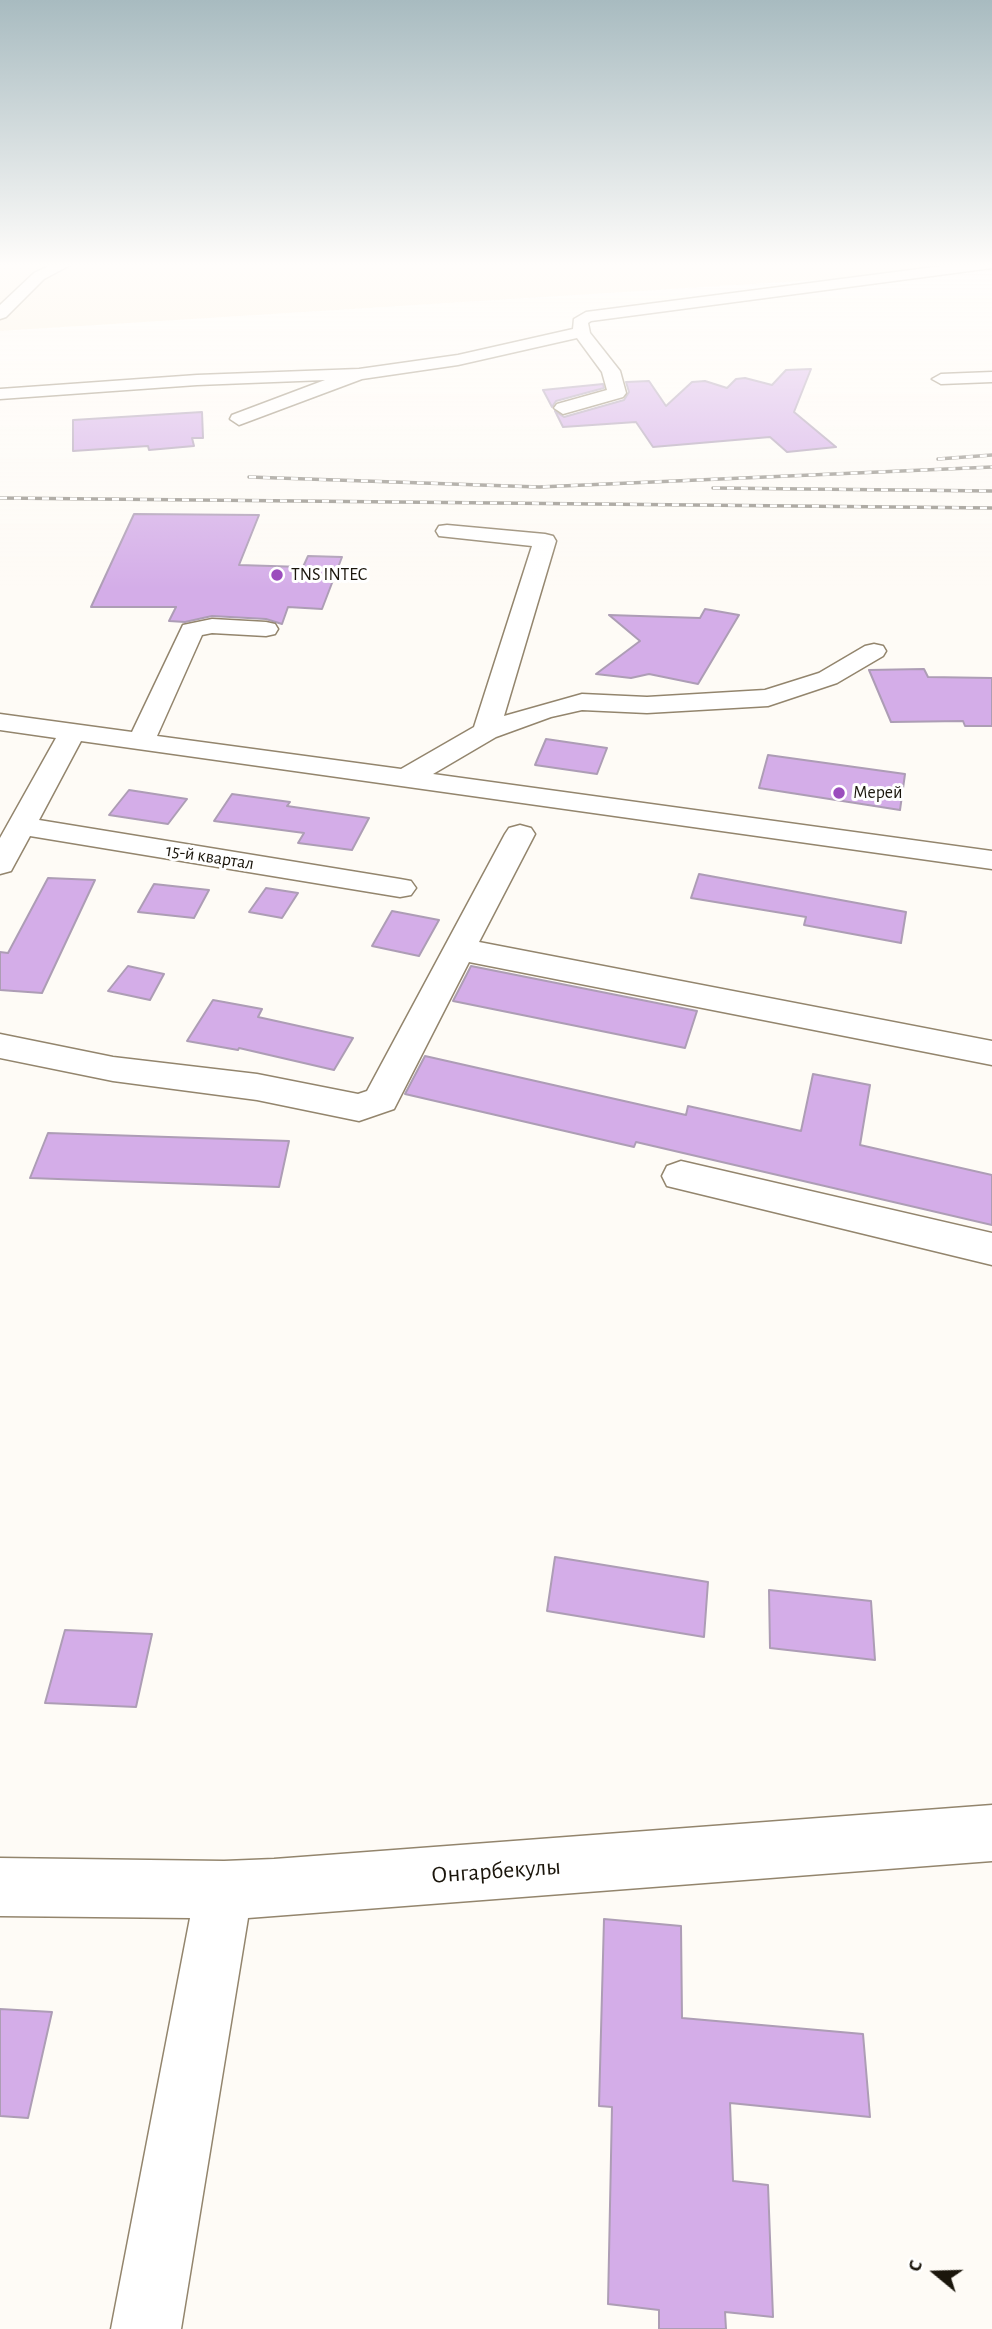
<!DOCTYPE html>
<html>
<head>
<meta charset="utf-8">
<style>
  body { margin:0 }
  #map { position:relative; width:992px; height:2329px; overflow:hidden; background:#fefbf6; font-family:"Alegreya Sans",sans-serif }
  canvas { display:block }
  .north { position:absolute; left:901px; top:2238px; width:70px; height:70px; -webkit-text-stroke:5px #fff; paint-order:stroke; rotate:289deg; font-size:19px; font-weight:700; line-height:28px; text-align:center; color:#1b160c }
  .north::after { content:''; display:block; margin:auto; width:24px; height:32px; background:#1b160c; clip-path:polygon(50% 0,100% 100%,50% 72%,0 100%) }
</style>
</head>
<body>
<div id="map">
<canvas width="992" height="2329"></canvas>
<div class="north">С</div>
</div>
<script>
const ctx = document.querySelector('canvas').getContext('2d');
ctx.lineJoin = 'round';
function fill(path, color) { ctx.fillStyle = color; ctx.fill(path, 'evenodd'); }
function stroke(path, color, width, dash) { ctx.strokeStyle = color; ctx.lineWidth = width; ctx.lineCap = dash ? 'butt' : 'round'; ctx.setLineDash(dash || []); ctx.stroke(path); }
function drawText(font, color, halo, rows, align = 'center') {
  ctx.font = font + ' "Alegreya Sans",sans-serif'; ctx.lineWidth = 6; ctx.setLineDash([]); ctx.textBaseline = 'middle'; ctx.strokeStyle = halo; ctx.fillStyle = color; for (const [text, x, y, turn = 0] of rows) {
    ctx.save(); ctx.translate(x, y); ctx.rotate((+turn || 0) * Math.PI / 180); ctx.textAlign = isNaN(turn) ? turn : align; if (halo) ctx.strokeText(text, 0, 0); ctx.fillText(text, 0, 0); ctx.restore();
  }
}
fill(new Path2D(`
  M0,263h992v6l-992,62z`), '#fcf1dc');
const building = new Path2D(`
  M811,369l-17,43 42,35 -49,5 -17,-15 -117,10 -17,-25 -73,5 -8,-16 9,6 60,-17 5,-8 -3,-10 23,-1 17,25 26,-24 13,-1 22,7 9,-9 9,-1 27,7 14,-15z
  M603,384l1,4 -48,13 -4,6 -9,-17z
  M202,412l1,26h-11l2,8 -45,4 -1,-4 -75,5v-31z
  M134,514l125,1 -20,50 64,2 5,-11 34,1 -20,52 -34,-2 -6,17 -16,-5 -54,-3 -27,6 -16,-1 7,-14h-85z
  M705,609l34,6 -41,69 -49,-10 -18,4 -35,-4 44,-33 -31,-26 91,3z
  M924,669l4,8 64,1v48h-27l-2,-5 -72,1 -22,-52z
  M546,739l61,9 -10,26 -62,-9z
  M768,755l137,19 -5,36 -141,-22z
  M129,790l58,9 -19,25 -59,-9z
  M232,794l58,8 -3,4 82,12 -17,32 -54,-7 6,-10 -90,-12z
  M699,874l207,38 -5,31 -97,-18 2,-8 -115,-19z
  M48,878l47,2 -53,113 -42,-3v-38l8,1z
  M154,884l55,6 -15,28 -56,-6z
  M266,888l32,5 -16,25 -33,-6z
  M392,911l47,9 -20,36 -47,-10z
  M128,966l36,8 -14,26 -42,-9z
  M471,966l226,45 -12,37 -232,-47z
  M213,1000l49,9 -4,8 95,21 -19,32 -95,-22 -1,2 -51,-9z
  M425,1056l261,59 2,-9 113,25 12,-57 57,11 -10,60 132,30v50l-356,-83 -2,5 -229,-53z
  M48,1133l241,8 -10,46 -249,-9z
  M555,1557l153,25 -4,55 -157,-26z
  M769,1590l102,11 4,59 -105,-12z
  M65,1630l87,4 -16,73 -91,-4z
  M604,1919l77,7 1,92 181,16 7,83 -140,-14 3,78 35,4 5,132 -48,-5 1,17h-67v-19l-51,-6 4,-197 -13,-1z
  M0,2009l52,3 -24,106 -28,-2z`);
fill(building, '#d4ade8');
stroke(building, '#ad9db5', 2);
const minor = new Path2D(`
  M55,263h19l-30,16 -38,38 -6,2v-14l34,-32z
  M965,263h27v5l-401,53 -3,2 2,10 30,38 6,22 -3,4 -60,17 -9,-6 3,-4 50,-14 -5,-18 -25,-34 -119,27 -96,14 -123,46 -9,-6 2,-4 93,-35 -128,5 -197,14v-10l197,-14 162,-6 99,-14 115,-26 1,-10 12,-7z
  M992,372v10l-51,2 -9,-5 9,-5z
  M447,525l98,9 8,2 3,5 -52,175 78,-22 65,3 118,-7 54,-17 46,-27 9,-2 9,2 3,5 -3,5 -46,27 -69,23 -121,7 -65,-3 -31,7 -55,20 -63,37 559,77v18l-911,-128 -42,79 361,59 11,2 5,7 -5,7 -11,2 -370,-61 -19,35 -11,3v-36l56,-100 -56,-8v-16l132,18 51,-107 29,-6 54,3 9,2 3,5 -3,5 -9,2 -54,-3 -10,2 -45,101 244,33 73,-42 58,-181 -93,-10 -3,-5 3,-5z
  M520,825l11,3 4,6 -56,108 513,99v24l-523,-103 -75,147 -35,12 -102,-21 -144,-19 -113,-23v-24l113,23 144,17 101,20 9,-3 138,-257 4,-6z
  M681,1161l311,72v32l-325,-79 -5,-10 5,-10z
  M992,1805v56l-744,57 -67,411h-70l79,-411 -190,-2v-58l224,3 50,-2z`);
stroke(minor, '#93856d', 3);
fill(minor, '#fff');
const rail = new Path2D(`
  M938,459l54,-4
  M249,477l290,10 453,-20
  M713,488l279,3
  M0,498l992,10`);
stroke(rail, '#938f87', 3.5);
stroke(rail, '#fff', 2.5, [7]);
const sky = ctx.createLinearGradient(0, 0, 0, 589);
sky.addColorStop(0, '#a8bbc0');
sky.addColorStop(0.45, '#fffdfb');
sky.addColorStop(1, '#fffdfb00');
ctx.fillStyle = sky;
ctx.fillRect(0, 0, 992, 589);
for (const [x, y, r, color] of [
  [277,575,7,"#9b4dbd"],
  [839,793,7,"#9b4dbd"]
]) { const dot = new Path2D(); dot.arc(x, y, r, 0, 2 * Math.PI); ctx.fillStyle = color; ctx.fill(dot); stroke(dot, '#fff', 2.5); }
drawText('18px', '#1b160c', '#fff', [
  ["TNS INTEC",291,575],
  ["Мерей",853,793]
], 'left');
drawText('18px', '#1b160c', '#fff', [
  ["15-й квартал",210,857,9]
]);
drawText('24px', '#1b160c', '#fff', [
  ["Онгарбекулы",496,1871,-4]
]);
</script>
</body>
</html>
